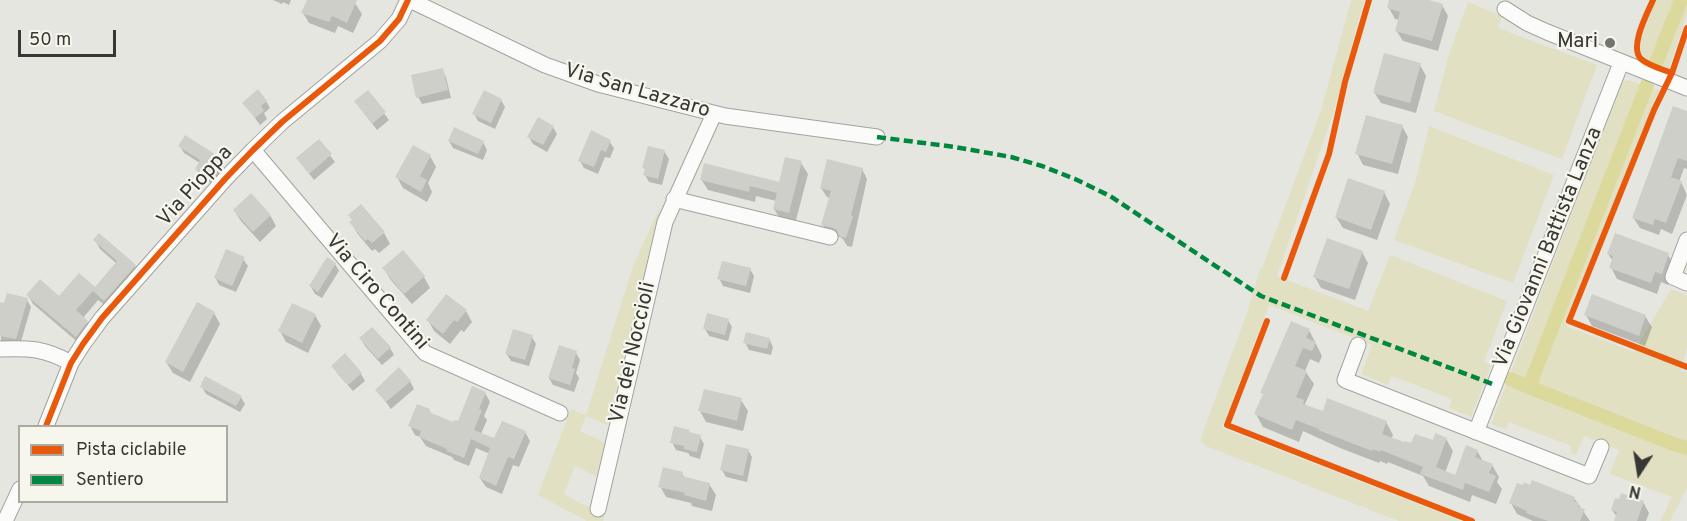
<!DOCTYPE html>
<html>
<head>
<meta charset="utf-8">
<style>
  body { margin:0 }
  #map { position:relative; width:1687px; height:521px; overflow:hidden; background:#e6e6e1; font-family:Overpass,sans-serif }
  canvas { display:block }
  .legend { position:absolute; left:18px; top:425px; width:210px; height:78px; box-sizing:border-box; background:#f6f6ec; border:2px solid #aaaaa2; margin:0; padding:8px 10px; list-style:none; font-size:18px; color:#373733 }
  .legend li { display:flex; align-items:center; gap:12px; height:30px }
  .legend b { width:30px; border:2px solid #aaaaa2 }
  .north { position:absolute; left:1609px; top:443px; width:60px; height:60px; -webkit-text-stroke:4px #f6f6ec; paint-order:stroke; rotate:192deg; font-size:16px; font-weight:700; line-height:24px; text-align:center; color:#373733 }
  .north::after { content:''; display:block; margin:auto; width:21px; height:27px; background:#373733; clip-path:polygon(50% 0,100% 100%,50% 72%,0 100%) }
  .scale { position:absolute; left:18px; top:30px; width:98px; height:27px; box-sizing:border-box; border:3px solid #373733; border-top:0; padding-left:8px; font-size:18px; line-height:21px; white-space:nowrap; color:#373733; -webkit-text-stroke:4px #f6f6ec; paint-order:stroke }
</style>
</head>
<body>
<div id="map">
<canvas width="1687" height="521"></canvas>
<ul class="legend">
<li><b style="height:8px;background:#e8590c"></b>Pista ciclabile</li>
<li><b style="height:8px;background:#00873e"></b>Sentiero</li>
</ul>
<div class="north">N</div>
<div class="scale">50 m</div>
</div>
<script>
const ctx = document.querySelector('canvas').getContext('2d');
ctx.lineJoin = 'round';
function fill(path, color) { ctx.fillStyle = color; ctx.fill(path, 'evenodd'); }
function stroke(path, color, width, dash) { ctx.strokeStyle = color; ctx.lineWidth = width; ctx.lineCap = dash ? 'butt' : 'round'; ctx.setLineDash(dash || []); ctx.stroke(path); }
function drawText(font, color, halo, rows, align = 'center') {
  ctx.font = font + ' Overpass,sans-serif'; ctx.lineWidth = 4.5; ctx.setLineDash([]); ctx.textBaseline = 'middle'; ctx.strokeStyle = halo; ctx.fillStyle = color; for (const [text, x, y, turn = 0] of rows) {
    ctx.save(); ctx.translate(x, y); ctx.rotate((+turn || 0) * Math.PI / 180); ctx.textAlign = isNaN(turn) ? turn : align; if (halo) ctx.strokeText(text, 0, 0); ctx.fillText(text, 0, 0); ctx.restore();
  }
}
fill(new Path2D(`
  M1351,0h13l-31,114 -56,162 91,35 22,-56 117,46 -23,61 7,3 -20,52 -22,-9 3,-9 -60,-23 -4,9 -27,-11 11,-29 -103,-40 -47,123 239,93h-62l-193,-75 -6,-6 48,-130 12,-42h2l59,-158z
  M1656,0h31v14l-18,54c-8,-3 -20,-5 -26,-12 -9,-10 8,-44 13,-56z
  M1468,2l34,14 -4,12 99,37 -35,94 -128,-48 15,-57z
  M1628,80l31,10 -93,236 68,26 37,-63 16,6v53l-6,22 6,3v115l-17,33h-10l12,-24 -62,-23 9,-24 -35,-14 -8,19 -6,-2 1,-7 -62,-24 -3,7 -15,-5 131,-342z
  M1429,126l125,49 -41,108 -119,-43 21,-57z
  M661,205l-54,220 -21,-9 -6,15 26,12 -10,33 -21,-10 -11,28 41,22 -2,5h-16l-49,-26 33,-86 15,6 47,-149z`), '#e1e0c3');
fill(new Path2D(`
  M273,0h18l-2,5 -6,-3 -1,2z
  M308,0h40l7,3 7,11 -9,19 -15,-7 -3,7 -26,-10 -6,-10z
  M1391,0h33l18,5 6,11 -10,35 -35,-10 -7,-11 3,-10 -4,-1 -6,-11z
  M1420,65l6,11 -10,37 -35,-10 -7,-11z
  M442,70l4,7 5,21 -29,6 -4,-7z
  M368,92l21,28 -12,10 -21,-28z
  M501,100l4,7 -10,22 -17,-8 -4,-7z
  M266,101l4,7 -6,5 3,6 -7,6 -16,-22z
  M1687,113v56l-3,-1 -5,14h2l6,13 -15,39 -11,-5 -2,6 -19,-7 -7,-11z
  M1402,126l6,11 -10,37 -35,-9 -6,-12z
  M553,127l4,7 -10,18 -14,-8 -4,-7z
  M319,141l16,21 -21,18 -16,-21z
  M449,141l34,1 4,8 -4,10 -30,-12z
  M609,141l5,7 -4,10 -5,-1 -7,17 -14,-6 -4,-7z
  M180,146l40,13 4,7 -12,18 -11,-8 -5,-7 4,-6 -16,-10z
  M664,151l5,8 -7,26 -13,-3 -4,-7 1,-4 -2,-3z
  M430,156l6,11 -8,16 4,9 -5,10 -24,-14 -6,-11z
  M801,163l7,11 -13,50 -14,-4 -7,-11 2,-8 -20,-5 -1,6 -47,-12 -7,-11 79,5z
  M862,169l5,10 -15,68 -5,-1 -4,-7 -3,-2 -12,-3 -5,-9 7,-27 -3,-1 -6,-9z
  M1384,192l6,12 -13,36 -34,-12 -7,-11z
  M234,210l36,5 6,11 -16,16 -19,-21z
  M353,221l31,12 6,11 -11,9 -4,-4 -3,2 -15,-18 -6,-11z
  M95,240l40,26 5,9 -30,34 -12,-9 -15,18 4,4 5,9 -11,14 -48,-41 -5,-9 31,3 36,-9 22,-25 -17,-15z
  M1362,252l6,11 -13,37 -34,-12 -6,-11z
  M1608,254l60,1 7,11 -7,19 -7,-3 -4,12 -40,-15 -6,-12 2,-6z
  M243,259l5,7 -12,26 -17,-7 -4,-8z
  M335,264l4,7 -17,27 -7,-4 -4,-7z
  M384,268l40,9 6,11 -18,16 -22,-25z
  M750,269l4,7 -4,17 -27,-7 -4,-8z
  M27,300l4,7 -11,38 -19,-4 -1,-37z
  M466,311l6,11 -8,10 -3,-2 -11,14 -16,-13 -6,-11z
  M214,313l6,11 -30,58 -17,-9 -7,-11z
  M315,315l6,11 -13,27 -22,-11 -6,-11z
  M1586,315l59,1 7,11 -7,19 -53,-20z
  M728,320l4,7 -4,14 -19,-5 -4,-7z
  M1309,330l13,26 -3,7 -9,-4 -5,12 9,13 -9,20 1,3 17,6 63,9 7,13 -2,4 21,6 34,-6 7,12 -8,22 11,4 21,-26 6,10 9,4 7,12 -2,5 5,7 -6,15 -24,-9 -2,7 -41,-16 -6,-10 -35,-14 -1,2 -7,-3 -1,2 -39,-15 -37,-17 -4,11 -36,-15 -7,-13 8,-18 -2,-3z
  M532,337l4,7 -7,22 -18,-5 -5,-8z
  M361,339l29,9 4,7 -12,10 -17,-19z
  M769,339l4,8 -2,8 -22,-5 -4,-8z
  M576,353l4,7 -4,13 3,5 -5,14 -21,-7 -4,-7z
  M333,366l28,8 4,7 -12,10 -16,-18z
  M410,381l4,8 -23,20 -14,-19z
  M202,387l39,10 4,7 -5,8 -34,-18z
  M485,393l5,9 -6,14 3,4 -6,14 14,6 30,-8 5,9 -11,26 -6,-2 -11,29 -16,-7 -6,-9 10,-24 -14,-6 -7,18 -15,-6 -2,-3 -26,-11 -6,-9 -5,-2 -5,-9 19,-16 2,4 23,10 5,-1z
  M741,400l7,11 -5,20 -37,-9 -6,-11z
  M689,431l2,4 9,2 4,7 -4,15 -10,-3 -2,-3 -12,-3 -4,-8z
  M748,450l4,7 -5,25 -21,-5 -4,-7z
  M682,474l3,4 24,6 7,11 -4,16 -20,-5 -1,-3 -25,-6 -6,-11z
  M1574,498l16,23h-57l-16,-7 -6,-11z
  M1643,502l6,11 -3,8h-30l1,-4 -5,-7z`), '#0003');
stroke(new Path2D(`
  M1656,63l25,-63
  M1510,379l19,8 118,-302
  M1529,387l147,58 11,3`), '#dbd99c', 14);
fill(new Path2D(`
  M307,0h50l-10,23 -15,-7 -3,6 -28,-9z
  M1389,0h40l14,4 -11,37 -37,-10 5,-19 -13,-4z
  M1384,53l37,10 -11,40 -37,-10z
  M443,68l5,22 -32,8 -5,-23z
  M258,89l9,12 -6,5 3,5 -9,7 -13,-15z
  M368,90l18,22 -14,12 -18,-23z
  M484,90l18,9 -11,24 -19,-9z
  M1673,106l14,5v50l-9,-3 -7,19 11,4 -16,42 -11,-4 -2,6 -21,-7z
  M1366,115l37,10 -11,39 -37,-10z
  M538,117l16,9 -11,19 -16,-8z
  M454,127l30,14 -6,13 -30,-13z
  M591,130l20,10 -5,12 -5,-2 -7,17 -16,-6z
  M185,135l36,23 -13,19 -13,-8 5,-9 -22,-14z
  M319,139l13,15 -23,20 -13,-16z
  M413,145l18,10 -11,21 7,4 -6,12 -26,-15z
  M648,146l17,4 -7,29 -15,-4 2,-6 -3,-1z
  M785,157l17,4 -13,52 -16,-4 4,-16 -27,-7 -1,6 -49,-12 4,-17 75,19z
  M827,159l36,9 -12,47 2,1 -7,22 -7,-2 -2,-6 -4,-2 -12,-3 10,-34 -11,-3z
  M1348,178l37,13 -14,39 -36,-13z
  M251,193l20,22 -18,17 -20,-22z
  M361,204l24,28 -13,11 -4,-4 -3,2 -16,-19 3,-2 -4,-5z
  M99,233l37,32 -32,36 -11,-10 -17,19 12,11 -12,16 -50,-42 14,-16 19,17 20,-23 16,14 22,-26 -24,-21z
  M1615,233l54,20 -7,21 -7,-2 -4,11 -42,-15 4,-12 -6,-2z
  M1327,238l36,13 -14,38 -36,-12z
  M226,249l19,8 -13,29 -18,-8z
  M403,250l22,26 -21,18 -22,-26z
  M327,257l9,6 -18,29 -9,-6z
  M722,261l29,7 -5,18 -29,-7z
  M7,293l21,5 -12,41 -16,-3v-34l4,1z
  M446,294l21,16 -10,12 -3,-2 -11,14 -17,-14z
  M1592,294l54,21 -7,21 -55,-21z
  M197,302l18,10 -32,60 -18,-10z
  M292,303l24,11 -14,29 -24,-12z
  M707,313l22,6 -4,16 -22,-6z
  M1291,321l19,8 -4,9 10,4 -4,9 -9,-3 -8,18 12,5 -11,26 8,3 -1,4 20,7 4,-13 60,23 -5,13 22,8 1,-1 6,2 4,-9 18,6 2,-7 12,5 -11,29 19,8 11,-30 12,5 -3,7 18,7 -4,9 7,3 -7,16 -24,-9 -2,7 -43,-16 3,-7 -42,-17 -1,2 -7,-3 -1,2 -54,-21 1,-1 -23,-9 -4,10 -38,-16 9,-20 -3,-1z
  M372,327l19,20 -13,12 -19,-21z
  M513,329l20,6 -8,25 -20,-6z
  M746,332l24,6 -3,11 -24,-6z
  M559,345l18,6 -5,17 3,1 -5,16 -22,-7z
  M345,353l17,20 -14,12 -17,-19z
  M399,367l12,14 -25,21 -11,-12z
  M205,376l37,20 -6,10 -36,-19z
  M472,386l14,6 -7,17 3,1 -8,20 20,8 8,-17 24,10 -12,28 -6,-2 -12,29 -17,-8 11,-30 -19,-9 -7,19 -17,-7v-2l-28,-12 2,-6 -13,-5 9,-22 13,5 -1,3 24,10 1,-2 4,1z
  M704,389l38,9 -5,23 -39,-10z
  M674,426l16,4 -1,2 12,3 -4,17 -13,-3v-3l-14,-3z
  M726,444l23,5 -6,27 -23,-6z
  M663,467l20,5 -1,4 28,7 -4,18 -22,-6 1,-2 -27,-6z
  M1532,480l43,17 -1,4 5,3 -1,3 7,2 -5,12h-32l-22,-8 1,-2 -18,-8 8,-20 6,2 1,-3 6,3z
  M1621,493l23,8 -7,20h-23l3,-9 -6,-2 4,-12 4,1z`), '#cfcfca');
const minor = new Path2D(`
  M410,0l135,65 53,19 127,32 152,21
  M1505,9l22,14 20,9 140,56
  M253,150l172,203 135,60
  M674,199l156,38
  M1687,240l-14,37 14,6
  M1358,345l-13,35 244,96 12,-29
  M0,349c30,-1 44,-1 71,14
  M46,426l25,-63 12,-19 19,-26 123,-139 28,-29 29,-28 98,-81 19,-22 9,-19
  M1476,432l145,-369
  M598,509l67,-287 49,-108
  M5,521l15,-32`);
stroke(minor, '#a2a29e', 17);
stroke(minor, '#fbfbfa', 15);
stroke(new Path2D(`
  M877,137l78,10 56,10 31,9 33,13 35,17 151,100 234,89`), '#00873e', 4.5, [9, 4.5]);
stroke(new Path2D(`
  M1653,0c-6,14 -24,47 -12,59 8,7 21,10 31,14
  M1687,28l-15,45 -18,37 -85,211 118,46
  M1284,278l45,-124 16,-72 24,-82
  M1267,321l-40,104 245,96
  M46,426l25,-63 12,-19 19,-26 123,-139 28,-29 29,-28 98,-81 19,-22 9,-19`), '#e8590c', 6);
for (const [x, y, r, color] of [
  [1610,43,6,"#747470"]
]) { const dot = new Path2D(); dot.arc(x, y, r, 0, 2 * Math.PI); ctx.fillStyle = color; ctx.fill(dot); stroke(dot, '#f6f6ec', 2); }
drawText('21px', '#373733', '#f6f6ec', [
  ["Mari",1598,43]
], 'right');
drawText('21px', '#373733', '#f6f6ec', [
  ["Via San Lazzaro",637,92,16],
  ["Via Pioppa",196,187,-48],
  ["Via Giovanni Battista Lanza",1549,248,-68],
  ["Via Ciro Contini",376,293,49],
  ["Via dei Noccioli",634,353,-77]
]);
</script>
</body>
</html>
